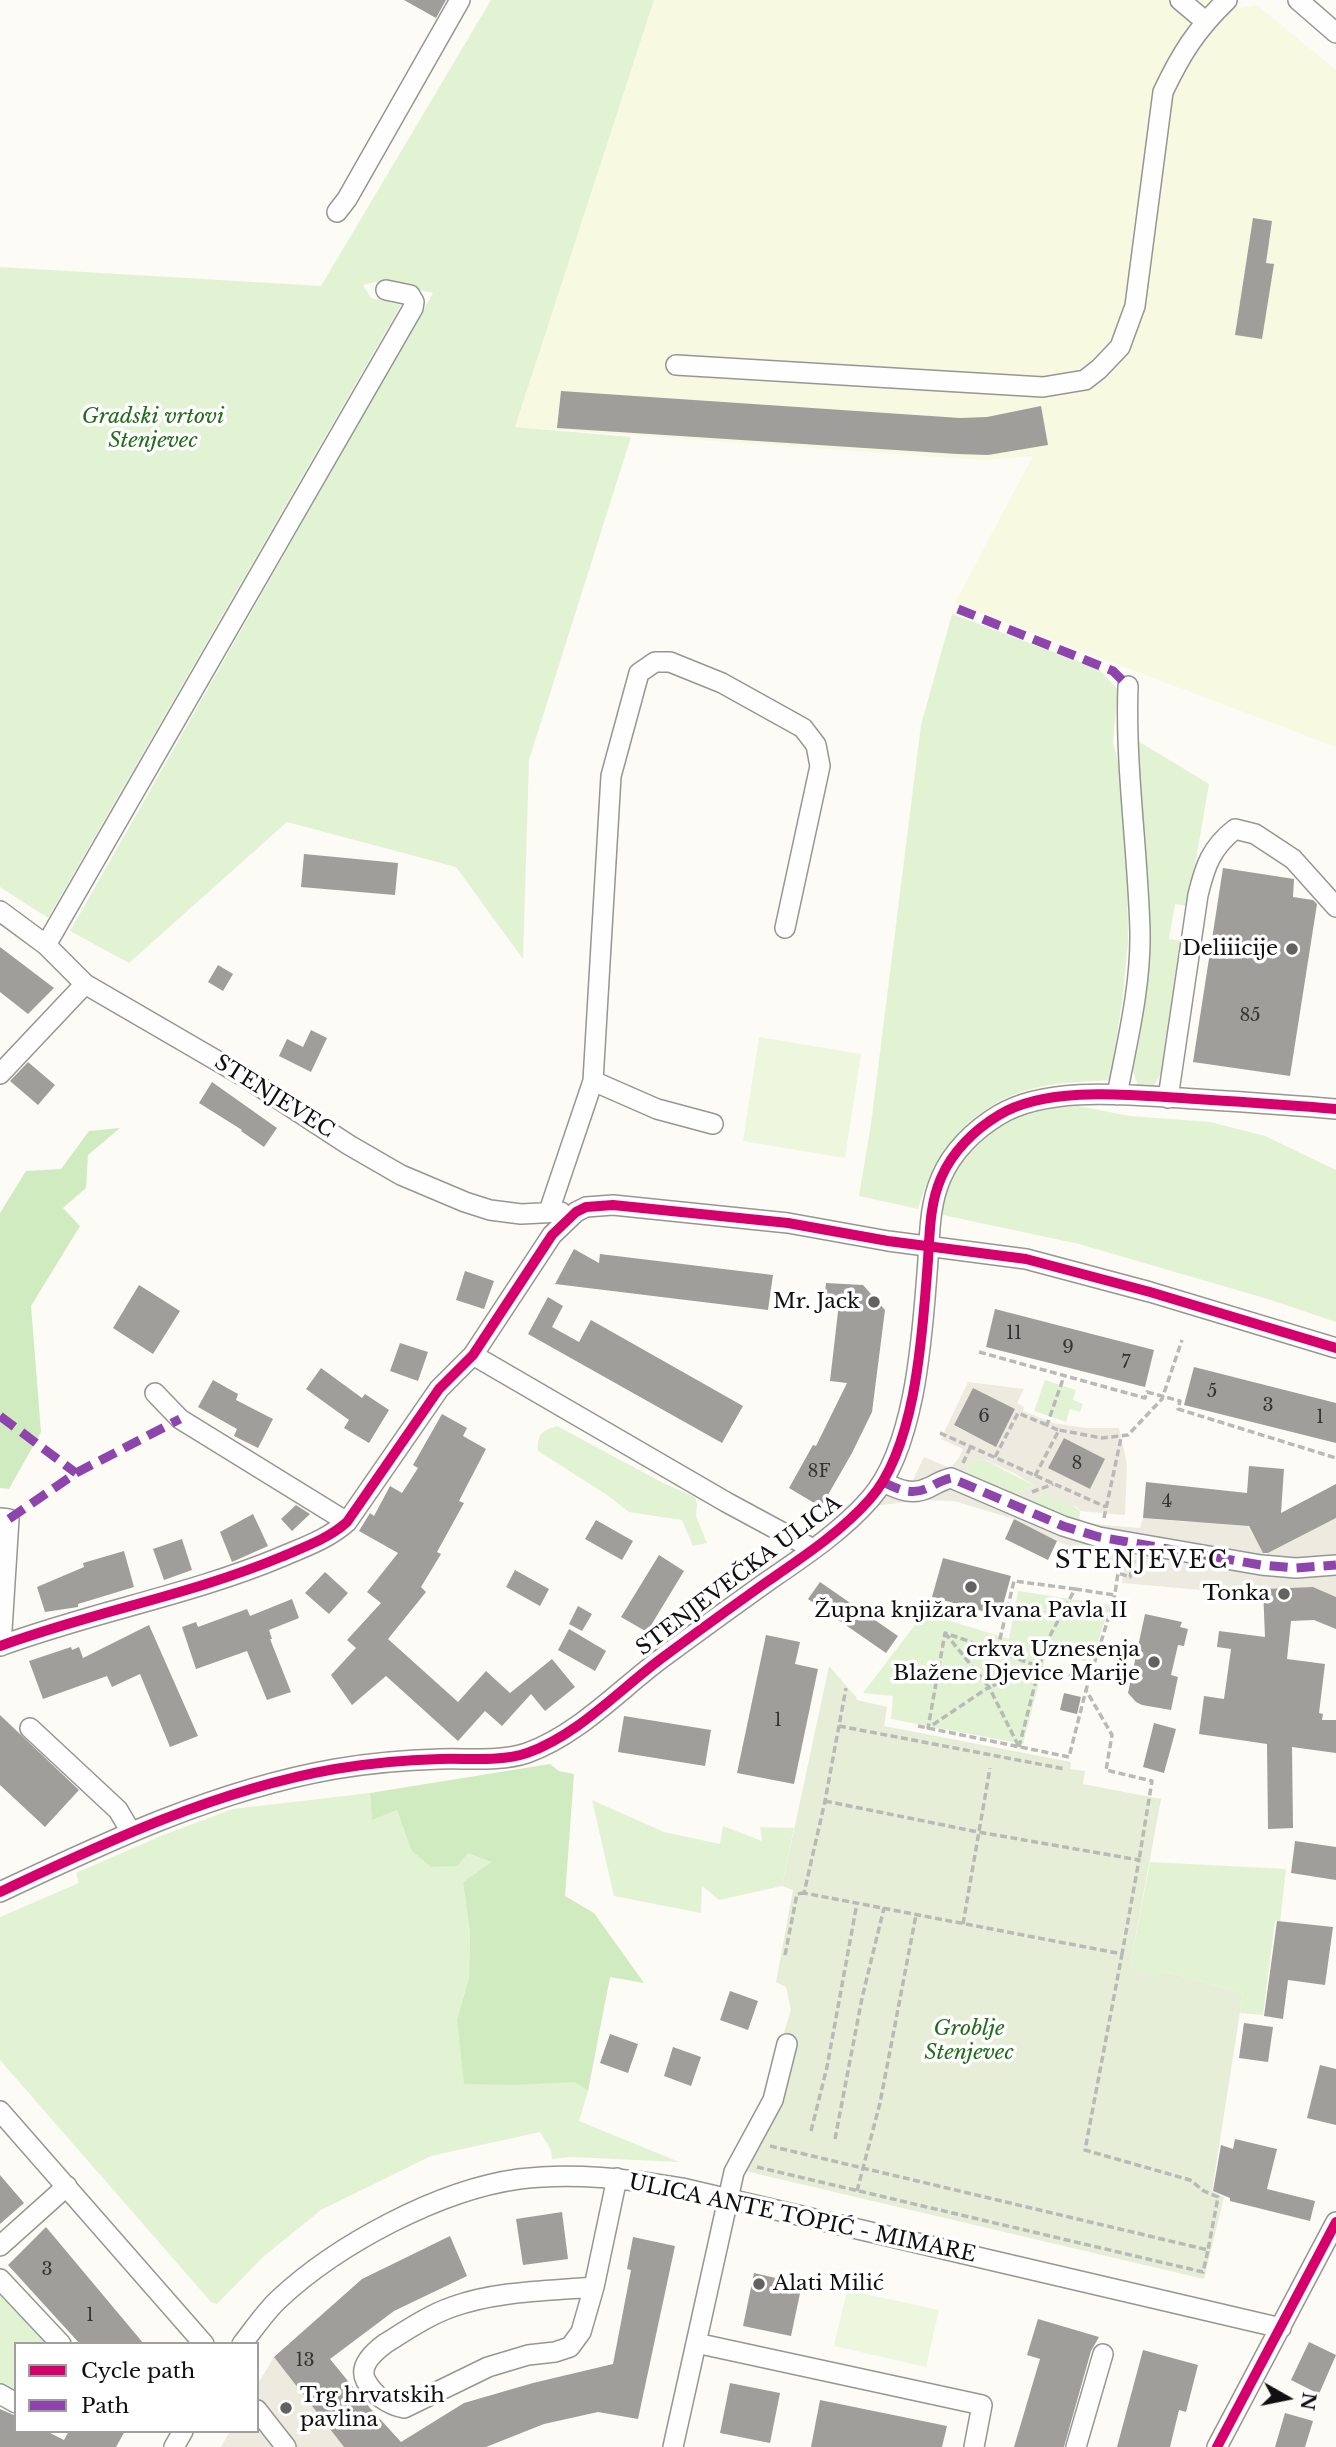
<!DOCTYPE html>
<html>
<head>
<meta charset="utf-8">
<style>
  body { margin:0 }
  #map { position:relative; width:1336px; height:2447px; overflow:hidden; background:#fcfbf5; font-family:"Libre Baskerville",serif }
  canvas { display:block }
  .legend { position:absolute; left:14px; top:2342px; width:245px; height:91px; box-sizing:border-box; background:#fff; border:2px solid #9f9f9f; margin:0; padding:9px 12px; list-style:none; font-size:21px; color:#101010 }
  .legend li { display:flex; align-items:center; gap:14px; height:35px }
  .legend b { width:35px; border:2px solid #9f9f9f }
  .north { position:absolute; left:1252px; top:2363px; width:70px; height:70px; -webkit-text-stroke:5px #fff; paint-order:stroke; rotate:99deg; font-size:19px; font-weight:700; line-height:28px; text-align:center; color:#101010 }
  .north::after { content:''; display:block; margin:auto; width:24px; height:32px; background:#101010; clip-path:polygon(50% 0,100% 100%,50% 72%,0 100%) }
</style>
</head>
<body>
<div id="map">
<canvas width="1336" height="2447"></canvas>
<ul class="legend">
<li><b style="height:9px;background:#d6006c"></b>Cycle path</li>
<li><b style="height:9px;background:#8e44ad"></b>Path</li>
</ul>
<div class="north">N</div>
</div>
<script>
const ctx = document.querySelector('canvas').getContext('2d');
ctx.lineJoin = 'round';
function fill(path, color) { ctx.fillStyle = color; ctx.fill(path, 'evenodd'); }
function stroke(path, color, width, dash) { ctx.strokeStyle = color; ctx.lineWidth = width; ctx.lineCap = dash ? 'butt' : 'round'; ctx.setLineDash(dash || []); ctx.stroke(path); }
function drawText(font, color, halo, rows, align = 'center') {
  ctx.font = font + ' "Libre Baskerville",serif'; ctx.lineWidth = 7; ctx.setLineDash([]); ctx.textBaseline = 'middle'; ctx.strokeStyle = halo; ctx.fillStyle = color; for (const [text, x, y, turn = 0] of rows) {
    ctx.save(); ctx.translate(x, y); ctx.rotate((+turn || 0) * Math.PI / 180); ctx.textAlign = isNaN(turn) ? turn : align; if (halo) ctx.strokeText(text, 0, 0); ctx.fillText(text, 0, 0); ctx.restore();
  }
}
fill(new Path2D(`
  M654,0h577l10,8 16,-3 79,65v677l-381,-144 78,-147 -49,4 -469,-33z`), '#f8f9e1');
fill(new Path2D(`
  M491,0h163l-139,427 116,10 -102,323 -6,199 -67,-92 -169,-45 -158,141 -59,-32 363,-638 -54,-12 -16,4 8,13 30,7 -353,613 -48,-31v-620l321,19z
  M952,614l147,55 19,21 -5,51 13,56 2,145 -5,53 -13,85c-25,2 -52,2 -75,8 -62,15 -99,61 -117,121l-59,-13 12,-72 50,-399z
  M1138,741l71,43 -21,122 -13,-2 -6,35 13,2 -17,119 -5,16 -6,9 -16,1 -7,-21 2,-22 16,-71z
  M1078,1106l52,10 80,6 55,14 71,34v152l-65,-22 -192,-56 -136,-29c-6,-35 42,-82 71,-96 19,-10 43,-11 64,-13z
  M1045,1380l31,10 -3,10 10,4 -3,8 -10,-3 -4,13 -32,-11z
  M557,1426l108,58 30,13 2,7 -1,12 11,27 -14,3 -11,-26 -53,-8 -22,-17 -69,-44c-1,-18 4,-20 19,-25z
  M983,1459l52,27 -22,8 -44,-18 -2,-10 4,-4z
  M1046,1493c9,5 28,12 34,18l-1,12 -53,-22z
  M1018,1591l92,14 -19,58 -44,-12 -24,93 -132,-25 2,-23 -30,-3 61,-80 85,26z
  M370,1793l2,26 25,-9 14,40 57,3 23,9 -28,20 7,52 -1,44 -12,41 60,66 58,-4 13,10 -9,30 100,41 -108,-5 -19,2 -1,-9 -11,-18 -109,24 -110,54 -58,47 -46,47 -6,-2 -211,-242v-143l79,-34 -3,-10 87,-38 70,-26z
  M592,1800l72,32 56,12 3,-18 39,15 -2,-14 34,1 -12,58 -63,14 -17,-14 -1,27 -87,-17z
  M1150,1862l136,7 -6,53 -5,-1 -12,94 -23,-2 3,-20 -80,-22v8l-33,-12z
  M0,2293l49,51h-33v48l-16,-8z`), '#e2f3d4');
fill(new Path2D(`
  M120,1128l-32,27 -2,33 -23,20 17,18 -49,80 10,126 -32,57 -9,-1v-275l26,-42 35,-2 28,-38z
  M550,1764l9,7 15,3 -9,122 29,17 50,70 -34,-6 -22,114 -13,-9 -58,3 -53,-1 -7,-65 12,-41 1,-44 -7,-52 28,-20 -23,-9 -11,13 -26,1 -20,-17 -14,-40 -25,10 -2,-27z`), '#d1ebc1');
fill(new Path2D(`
  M829,1666l27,31 1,3 30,7 -3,19 187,36 -1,7 15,2 -2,13 78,15 -31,168 32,11 1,-7 80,22 -31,198 12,6 -20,82 -463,-109 50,-160 -5,-23 -10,-5 17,-92 -11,-4z`), '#e6eed8');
fill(new Path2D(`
  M759,1037l102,17 -16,104 -102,-17z
  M847,2290l92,20 -13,57 -92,-21z`), '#edf7de');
fill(new Path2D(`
  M968,1382l56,7 -7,14 7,4 -1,4 30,12 32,5h34l8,36 -2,51 -45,-4 -3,-4 -14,-4 -17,-10 -19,8 52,22 61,5 3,-10 45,4 56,-2 21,35 71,-37v79l-23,-10 -49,2v4l-52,-2 -90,-8 2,-14 -67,-28 -43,-22 -60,-18 -34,-1 -44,6 21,-29 15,5 12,-25 24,10 4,-1 7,-8 4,-9 -22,-10zM973,1388l42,21 -19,37 -42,-20zM1064,1438l41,21 -15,30 -41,-21zM983,1459l31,14 21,13 -22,8 -44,-18 -2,-10 4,-4z
  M274,2357l72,90h-125l9,-16h27v-46z`), '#edebe0');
fill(new Path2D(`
  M404,0h42l-10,18z
  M1253,218l19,3 -6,42 8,1 -12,75 -27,-4z
  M561,391l399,27 27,-1 54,-11 7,39 -60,10 -31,-1 -400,-26z
  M304,854l94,9 -3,32 -94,-8z
  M1223,868l71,11 -1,18 20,3 4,4 -27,172 -97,-14z
  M0,947l54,41 -26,26 -28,-22z
  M218,965l15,9 -10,17 -15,-9z
  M311,1030l16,8 -16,34 -32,-16 8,-17 16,8z
  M28,1062l27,23 -17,20 -28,-24z
  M212,1082l65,46 -13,19 -23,-16 1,-1 -43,-27z
  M574,1249l25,14 1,-9 173,21 -5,35 -213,-26z
  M465,1271l29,10 -10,28 -28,-9z
  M826,1283l37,2 22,25 -13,102 -20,41 -31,54 -32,-19 24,-43 3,1 31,-63 -17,-2 9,-78 -15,-1z
  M139,1285l41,26 -27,43 -40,-26z
  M548,1297l15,9 -11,21 27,15 12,-22 152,86 -21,37 -194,-109z
  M995,1309l159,41 -9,37 -159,-40z
  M400,1343l28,9 -10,29 -28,-10z
  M1194,1367l142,36v40l-152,-38z
  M321,1368l41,30 3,-4 24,16 -20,33 -25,-15 5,-8 -43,-31z
  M213,1380l25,14 -2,6 37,19 -15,29 -24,-12 3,-7 -39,-22z
  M973,1388l42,21 -19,38 -42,-22z
  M442,1414l25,14 -4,8 23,13 -27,52 5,2 -27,49 4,2 -20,33 5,5 -38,47 70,63 28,-31 24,22 42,-34 23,28 -30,24 -14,-17 -29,32 -17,-15 -27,30 -72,-65 -34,29 -21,-30 25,-27 -9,-8 34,-37 -14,-11 31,-39 -39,-22 11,-18 4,3 16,-30 12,7 16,-25 -5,-3z
  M1064,1438l41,21 -15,30 -42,-21z
  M1249,1466l35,3 -3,44 55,-29v34l-68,35h-5l-14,-27 -106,-8 3,-36 101,11z
  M296,1505l14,9 -18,17 -11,-12z
  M253,1514l15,32 -36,16 -12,-30z
  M1014,1519l43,22 -9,19 -43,-21z
  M596,1520l37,21 -11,19 -37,-21z
  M182,1539l10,31 -28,10 -11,-31z
  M124,1551l10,36 -56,17v3l-33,5 -8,-25 47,-20 -1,-4z
  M659,1555l25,16 -37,61 -26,-15z
  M943,1558l68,18 -11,40 -68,-19z
  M515,1570l34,19 -9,17 -34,-19z
  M325,1572l23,21 -19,21 -24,-21z
  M820,1582l78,54 -12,17 -78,-54z
  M1313,1587l23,10v32l-22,-9 -23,1 -4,38 38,5 -6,49 4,1 -1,6h14v33l-44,-6 1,81 -25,1 -1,-85 -68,-10 5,-38 20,3 7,-50 -14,-2 2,-16 46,6 -2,-48z
  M292,1599l7,19 -30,12 3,9h-2l21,53 -24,8 -20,-49 -51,18 -14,-42 14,-5 2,5 49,-18 3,7z
  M578,1606l14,8 -10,17 -13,-7z
  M1145,1614l37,8 -2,5 8,2 -4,17 -6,-1 -7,30 7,2 -7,33 -29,-5 -6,-3 -8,-9z
  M149,1625l49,111 -28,11 -30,-73 -28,13 -5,-11 -64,23 -14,-38 42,-14 1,3 7,-3 4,11z
  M569,1629l37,22 -11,20 -37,-21z
  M766,1635l34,7 -5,22 23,5 -24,115 -57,-11z
  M1064,1693l17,4 -4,17 -17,-4z
  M0,1715l79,75 -34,37 -45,-42z
  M624,1716l87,14 -6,36 -87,-14z
  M1154,1723l22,6 -12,44 -21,-6z
  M1295,1841l41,6v33l-45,-7z
  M1277,1921l56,6 -8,58 -37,-5 -5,39 -19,-3z
  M730,1991l28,10 -10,29 -28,-10z
  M1244,2023l29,4 -5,35 -29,-4z
  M610,2034l28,10 -10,29 -28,-10z
  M673,2047l28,10 -10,29 -27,-10z
  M1320,2065l16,4v56l-29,-7z
  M1235,2139l42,10 -10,40 48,12 -5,20 -80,-20v-3l-17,-7 8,-46 12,4z
  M0,2175l24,28 -24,21z
  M562,2212l6,47 -45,6 -7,-46z
  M46,2227l98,117h-64l-72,-79z
  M450,2236l17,40 -73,35 -64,48 40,49 31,34 63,-39 69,-20 80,-19 18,-94 -4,-1 6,-32 42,9 -37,173 -40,-7 -54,12 -58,23h-142l-70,-90 88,-78z
  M754,2273l48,11 -11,52 -48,-10z
  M1038,2319l61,18 -8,14 -27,96h-50l26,-88 -13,-4z
  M1309,2342l27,13 -17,39 -28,-14z
  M1143,2350l55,15 -12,47 -7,-2 -9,37h-53z
  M730,2383l50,10 -10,50 -50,-10z
  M820,2400l127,26 -5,21h-131z
  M0,2409l16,7v15h30l18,9 5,-9h56l-9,16h-116z
  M1285,2413l28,8 -8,26h-30z`), '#a09e9a');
const minor = new Path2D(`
  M1180,0l25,21
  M1298,0l38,33
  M337,212l10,-13 113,-199
  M676,365l367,22 42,-7 14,-11 21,-22 15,-41 28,-214c18,-38 33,-62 64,-92
  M0,911l46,34 39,39 160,93 104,68 52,30 64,27 25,8 31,4 40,-2
  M46,945l367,-637 1,-6 -4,-7 -24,-5
  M0,1074l85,-90
  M593,1081l64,28 56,15
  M1117,1095c10,-53 24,-108 23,-163 -2,-82 -15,-164 -12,-246
  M1168,1098l30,-203c7,-29 13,-47 37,-66l20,5 38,25 43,48
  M549,1211l44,-130 18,-305 28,-103 16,-11h15l52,21 81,45 13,17 4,21 -35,162
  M473,1355l253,147 87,47
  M155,1393l25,26 167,103
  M883,1482c16,8 30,14 47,5 8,-4 12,-7 21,-9l112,48 36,11 162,28 35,3 40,-3
  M0,1518l9,1 -8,127
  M0,1646c92,-34 190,-51 281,-89 23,-10 47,-18 66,-35l92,-133 34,-34 79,-120 24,-23 10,-5 27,-2 175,18 100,18 138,18 124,33 186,56
  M30,1728l88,82 13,22
  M0,1892c108,-51 216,-102 335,-123 35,-6 70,-9 105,-10 27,-1 60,3 87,-6 51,-18 92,-63 135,-95 35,-26 71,-52 106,-77 35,-24 74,-50 102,-82 45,-51 52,-160 57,-226 3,-32 1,-65 14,-95 11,-26 33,-48 58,-63 51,-31 139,-19 197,-16 47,3 94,6 140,10
  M0,2111l204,233
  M0,2246l67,-60
  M0,2279l61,65
  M594,2287c-47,4 -98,4 -142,20 -23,8 -45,23 -66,36 -11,8 -28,23 -20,38 8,14 22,24 38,27l84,-41 40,-12 27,-3 15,-5 11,-15 13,-45 23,-109
  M696,2343l286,62 -8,42
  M242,2344c12,-15 23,-32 37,-45 59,-55 160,-109 240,-120 55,-7 109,0 163,9l599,140
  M0,2394l16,9
  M257,2410l29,37
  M174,2447l9,-16
  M673,2447l61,-275 39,-72 14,-56
  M1076,2447l27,-93
  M1217,2447l119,-225`);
stroke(minor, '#969693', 22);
stroke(new Path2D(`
  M979,1352l166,46 2,-6 33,9 -2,8 158,49
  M1058,1430l-11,-5 17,-49
  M940,1433l166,74
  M995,1457l23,-44 29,12
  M963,1463l8,-17
  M1035,1476l24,-46 43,8 26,-3 34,-36 20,-59
  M1032,1492l21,-8
  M1104,1518l17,-80
  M1134,1560l-4,17 -12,-4 -4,27 -28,90 26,45 -6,35 46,11 -13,79
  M1075,1589l39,6
  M945,1633l44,54 49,-19
  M997,1651l-52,-18 -17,95 61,-41 30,60
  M839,1726l226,43
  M918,1726l151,31 17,-67
  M1019,1747l26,-102 30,-56 -61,-8 -17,70 43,16 49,14
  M825,1801l153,31 161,28 -17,94 -318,-61 21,-92 21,-113
  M963,1924l27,-156
  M785,1955l12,-61 7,-1
  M811,2131l16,-64 30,-164
  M835,2139l27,-141 22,-90
  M770,2146l438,104 10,-53 -14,-6 -14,-11 -105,-30 37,-196
  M757,2167l446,105 5,-22
  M857,2191l23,-88 36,-188`), '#b9b9b8', 3.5, [7, 3.5]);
stroke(minor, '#fffefe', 19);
stroke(new Path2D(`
  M958,609l155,62 15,15
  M0,1416l76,57
  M883,1482c16,8 30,14 47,5 8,-4 12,-7 21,-9l112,48 36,11 162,28 35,3 40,-3
  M9,1519l67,-46 104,-54`), '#8e44ad', 9, [18, 9]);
stroke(new Path2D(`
  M0,1646c92,-34 190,-51 281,-89 23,-10 47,-18 66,-35l92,-133 34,-34 79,-120 24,-23 10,-5 27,-2 175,18 100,18 138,18 124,33 186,56
  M0,1892c108,-51 216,-102 335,-123 35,-6 70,-9 105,-10 27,-1 60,3 87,-6 51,-18 92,-63 135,-95 35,-26 71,-52 106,-77 35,-24 74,-50 102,-82 45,-51 52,-160 57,-226 3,-32 1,-65 14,-95 11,-26 33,-48 58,-63 51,-31 139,-19 197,-16 47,3 94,6 140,10
  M1217,2447l119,-225`), '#d6006c', 10);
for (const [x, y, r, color] of [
  [1292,949,7,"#636260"],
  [874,1302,7,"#636260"],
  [971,1587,7,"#636260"],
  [1284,1594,7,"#636260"],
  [1154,1662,7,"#636260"],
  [759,2284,7,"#636260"],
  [286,2408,7,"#636260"]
]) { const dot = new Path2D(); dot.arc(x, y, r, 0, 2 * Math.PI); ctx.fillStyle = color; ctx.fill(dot); stroke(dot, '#fff', 2.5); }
drawText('18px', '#343432', null, [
  ["85",1250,1016],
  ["11",1014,1334],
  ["9",1068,1348],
  ["7",1126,1363],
  ["5",1212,1392],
  ["3",1268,1406],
  ["6",984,1417],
  ["1",1320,1418],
  ["8",1077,1464],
  ["8F",819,1472],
  ["4",1167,1502],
  ["1",778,1721],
  ["3",47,2270],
  ["1",90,2316],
  ["13",305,2361]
]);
drawText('italic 21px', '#226c1b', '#fff', [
  ["Gradski vrtovi",153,417],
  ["Stenjevec",153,441],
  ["Groblje",969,2029],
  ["Stenjevec",969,2053]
]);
drawText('21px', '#101010', '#fff', [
  ["Deliiicije",1278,949],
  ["Mr. Jack",860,1302],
  ["Tonka",1270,1594],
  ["Župna knjižara Ivana Pavla II",971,1611,"center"],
  ["crkva Uznesenja",1140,1650],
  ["Blažene Djevice Marije",1140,1674],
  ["Alati Milić",773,2284,"left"],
  ["Trg hrvatskih",300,2396,"left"],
  ["pavlina",300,2420,"left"]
], 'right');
drawText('21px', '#101010', '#fff', [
  ["STENJEVEC",274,1097,32],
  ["STENJEVEČKA ULICA",739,1576,-37],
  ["ULICA ANTE TOPIĆ - MIMARE",802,2219,12]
]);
ctx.letterSpacing = '2px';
drawText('24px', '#101010', '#fff', [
  ["STENJEVEC",1142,1561]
]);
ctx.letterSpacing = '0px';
</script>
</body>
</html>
